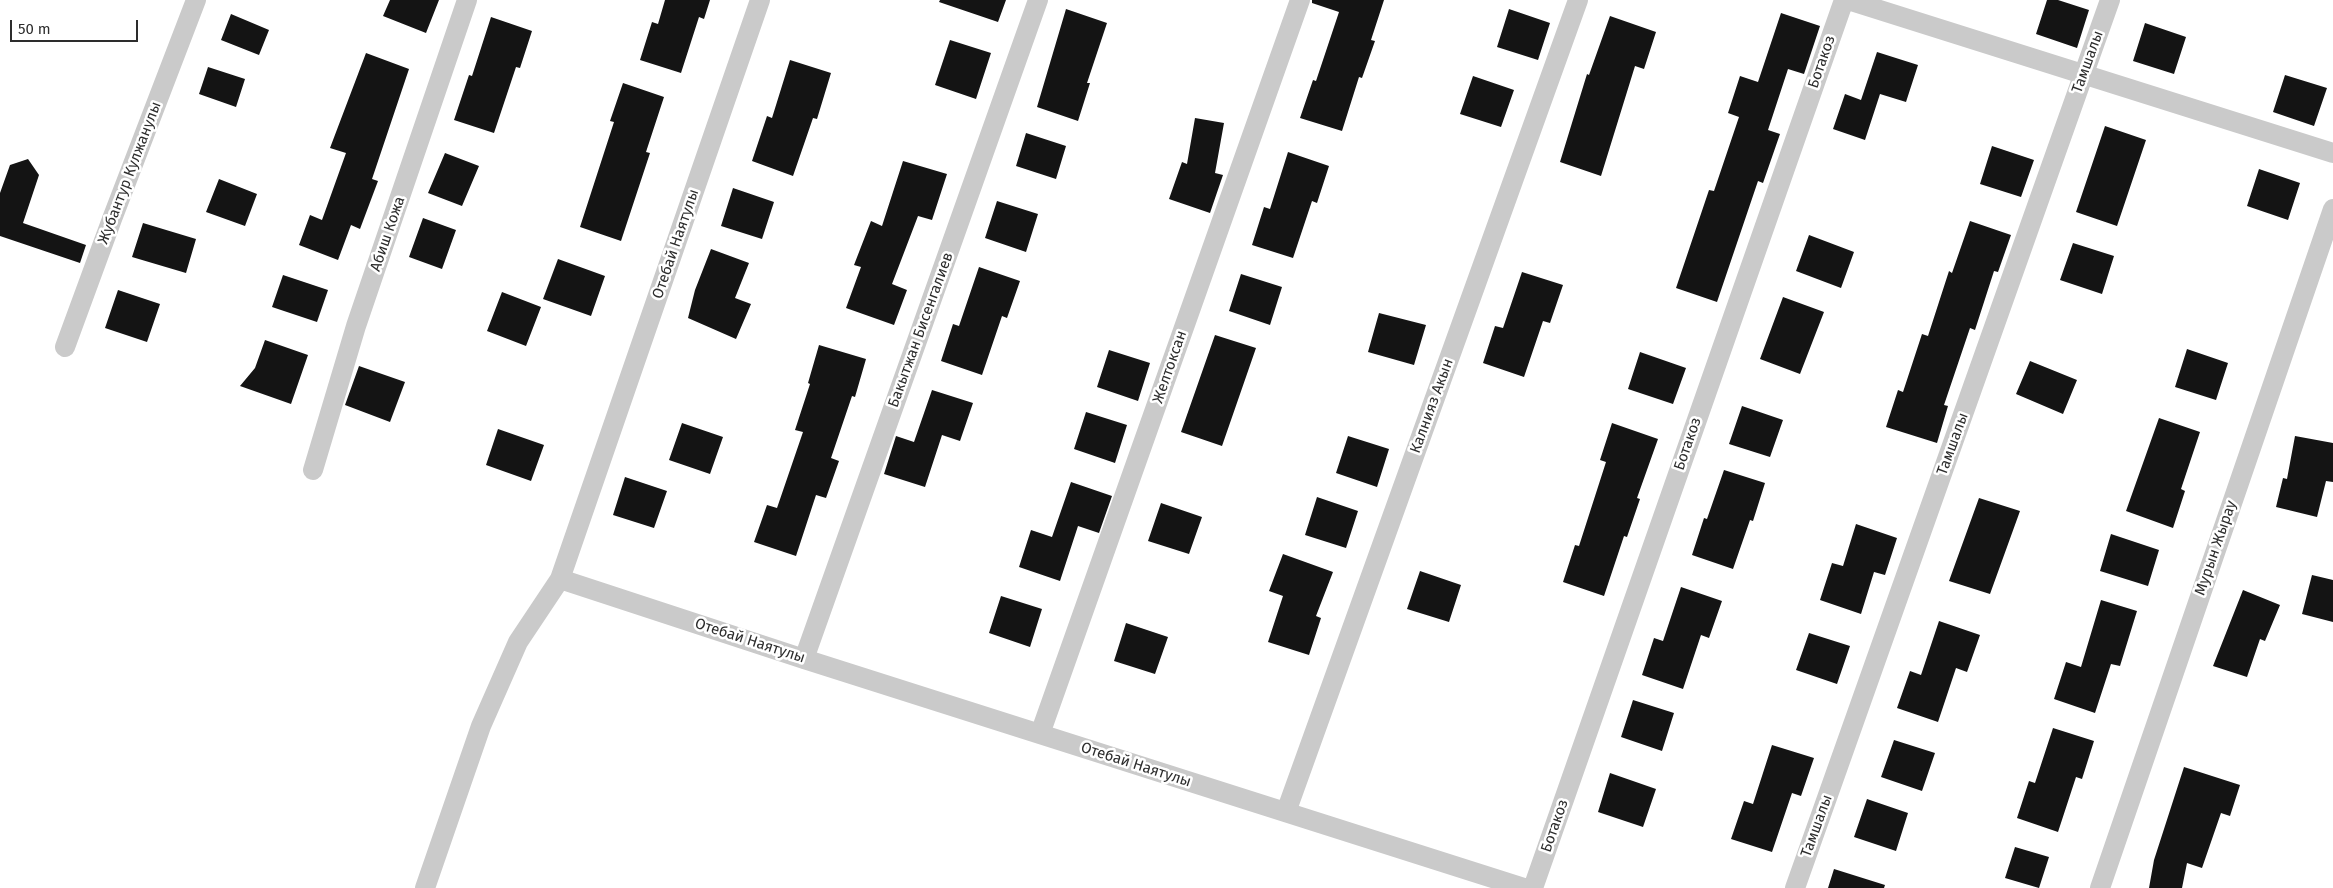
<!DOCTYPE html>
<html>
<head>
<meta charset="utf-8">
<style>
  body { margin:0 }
  #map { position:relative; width:2333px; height:888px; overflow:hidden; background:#fff; font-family:"Fira Sans",sans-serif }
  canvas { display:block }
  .scale { position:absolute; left:10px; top:20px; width:128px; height:22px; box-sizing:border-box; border:2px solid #2d2d2d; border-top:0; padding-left:6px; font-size:15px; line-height:18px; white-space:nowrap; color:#2d2d2d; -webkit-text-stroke:4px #fff; paint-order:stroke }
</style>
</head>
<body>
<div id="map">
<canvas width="2333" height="888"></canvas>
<div class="scale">50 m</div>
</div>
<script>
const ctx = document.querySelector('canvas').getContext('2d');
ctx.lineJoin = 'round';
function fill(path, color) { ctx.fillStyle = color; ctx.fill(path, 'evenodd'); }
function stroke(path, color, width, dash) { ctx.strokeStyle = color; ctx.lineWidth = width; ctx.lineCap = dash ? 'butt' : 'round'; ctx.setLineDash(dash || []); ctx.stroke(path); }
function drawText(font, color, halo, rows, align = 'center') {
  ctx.font = font + ' "Fira Sans",sans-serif'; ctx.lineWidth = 5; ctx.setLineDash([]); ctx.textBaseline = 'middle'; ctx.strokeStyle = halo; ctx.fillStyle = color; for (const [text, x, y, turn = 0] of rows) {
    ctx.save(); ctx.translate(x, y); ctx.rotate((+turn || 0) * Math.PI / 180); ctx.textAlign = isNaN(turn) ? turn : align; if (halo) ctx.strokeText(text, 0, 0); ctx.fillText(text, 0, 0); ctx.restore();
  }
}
fill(new Path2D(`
  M390,0h49l-13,33 -43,-17z
  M665,0h45l-6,19 -5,-2 -18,56 -41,-13 12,-38 6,2z
  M940,0h66l-8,22 -59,-20z
  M1312,0h72l-13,40 4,1 -13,37 -3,-1 -17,54 -42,-13 13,-38 3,1 23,-69 -27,-9z
  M2047,0h11l31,10 -12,38 -41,-14z
  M1066,9l41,14 -20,60h3l-12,38 -41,-14z
  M1509,9l41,14 -12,37 -41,-13z
  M1781,13l39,13 -16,48 -16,-5 -20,61 12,4 -17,49 -5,-2 -41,121 -41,-14 33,-98 5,1 25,-74 -11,-4 12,-37 18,6z
  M231,14l38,16 -10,25 -38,-15z
  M1610,16l46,16 -12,37 -9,-3 -34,110 -41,-14 27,-88 2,1z
  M491,17l41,14 -12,37 -4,-1 -22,66 -40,-13 15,-45 3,1z
  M2145,23l41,14 -12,37 -41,-13z
  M950,40l41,13 -15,46 -41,-14z
  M1877,52l41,13 -12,37 -26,-8 -15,46 -32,-11 12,-35 16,6z
  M366,53l43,16 -37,110 6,2 -18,48 -9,-4 -13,35 -39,-15 11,-30 12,5 24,-67 -16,-5z
  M790,60l41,13 -14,46 -4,-1 -20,58 -41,-15 15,-45 5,2z
  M208,67l37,12 -9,28 -37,-13z
  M2285,75l42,13 -13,38 -41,-14z
  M1473,76l41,14 -13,37 -41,-13z
  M623,83l41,14 -18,55 4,1 -29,88 -41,-14 34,-105 -4,-1z
  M1195,118l29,5 -9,50 8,2 -13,38 -41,-14 13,-37 5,2z
  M2105,126l41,14 -29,86 -41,-14z
  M1026,133l40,13 -10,33 -40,-13z
  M1992,146l42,14 -13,37 -41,-13z
  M1288,152l41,14 -12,37 -5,-2 -19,57 -41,-13 12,-38 6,2z
  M445,153l34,13 -17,40 -34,-13z
  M28,159l11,16 -16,48 63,22 -6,18 -80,-27v-43l10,-28z
  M903,161l44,13 -15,46 -14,-4 -26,68 15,6 -13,35 -48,-17 15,-41 -7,-2 17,-44 11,5z
  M2259,169l41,14 -12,37 -41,-14z
  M219,179l38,15 -12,32 -39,-14z
  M733,188l41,14 -12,37 -41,-13z
  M997,201l41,13 -12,38 -41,-14z
  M423,218l33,12 -14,39 -33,-12z
  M1970,221l41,14 -13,37 -4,-1 -19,59 -5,-2 -26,77 4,1 -11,37 -51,-16 12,-37 5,2 19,-58 6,2 21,-65 3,2z
  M143,223l53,16 -10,34 -54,-16z
  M1809,235l45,17 -13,36 -45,-17z
  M2073,243l41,13 -12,38 -42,-14z
  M711,249l38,14 -14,35 16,6 -15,35 -48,-21 7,-28z
  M558,259l47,17 -14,40 -48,-17z
  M979,267l41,14 -13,37 -5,-2 -20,59 -41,-14 12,-37 6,2z
  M1522,272l41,13 -13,38 -7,-2 -19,56 -41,-14 12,-37 8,2z
  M1241,274l41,13 -12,38 -41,-14z
  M283,275l45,15 -11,32 -45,-15z
  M118,290l42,14 -13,38 -42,-14z
  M502,292l39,15 -15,39 -39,-15z
  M1783,297l41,15 -24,62 -40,-15z
  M1379,313l47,12 -12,40 -46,-13z
  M1215,335l41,13 -34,98 -41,-14z
  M265,340l43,15 -17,49 -51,-18 15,-18z
  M819,345l47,14 -11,38 -3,-1 -21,62 8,3 -13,37 -10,-3 -20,61 -42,-14 13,-37 10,3 26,-76 -8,-2 15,-46 -2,-1z
  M2187,349l41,14 -12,37 -41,-13z
  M1109,350l41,13 -12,38 -41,-14z
  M1640,352l46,16 -13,36 -45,-15z
  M2030,361l47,19 -14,34 -47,-20z
  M359,366l46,16 -15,40 -45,-17z
  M932,390l41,13 -13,38 -18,-6 -17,52 -41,-13 12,-38 18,6z
  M1742,406l41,14 -13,37 -41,-13z
  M1086,412l41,13 -12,38 -41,-14z
  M2159,418l41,14 -19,57 4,2 -12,37 -47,-17z
  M682,423l41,14 -13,37 -41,-14z
  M1612,423l46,16 -21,59 3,1 -13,38 -3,-1 -20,60 -41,-14 12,-37 4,1 27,-84 -6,-2z
  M498,429l46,16 -13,36 -45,-16z
  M1348,436l41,13 -12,38 -41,-14z
  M2295,436l38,7v39l-7,-1 -9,36 -41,-10 7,-29 4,1z
  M1724,470l41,13 -12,38 -3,-1 -17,49 -41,-14 12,-37 3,1z
  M625,477l42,14 -13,37 -41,-13z
  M1071,482l41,14 -13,37 -21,-7 -18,55 -41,-14 12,-37 21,7z
  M1317,497l41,14 -12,37 -41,-13z
  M1979,498l41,13 -30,83 -41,-13z
  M1161,503l41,14 -13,37 -41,-13z
  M1856,524l41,14 -12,37 -11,-3 -13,42 -41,-14 12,-37 11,3z
  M2111,534l48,16 -11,36 -48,-15z
  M1283,554l50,18 -17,44 5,2 -12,37 -41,-13 15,-46 -14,-5z
  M1420,571l41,14 -12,37 -42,-13z
  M2312,575l21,5v42l-31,-8z
  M1681,587l41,14 -13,37 -8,-3 -18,54 -41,-14 12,-37 9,3z
  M2243,590l37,15 -15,36 -5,-2 -13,38 -34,-11z
  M1001,596l41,13 -12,38 -41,-14z
  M2101,600l36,11 -17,55 -9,-2 -16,49 -41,-14 12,-37 15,5z
  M1939,621l41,14 -13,37 -11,-4 -18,54 -41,-14 13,-37 11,4z
  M1126,623l42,14 -13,37 -41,-13z
  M1809,633l41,13 -13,38 -41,-14z
  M1633,700l41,13 -12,38 -41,-14z
  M2053,728l41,13 -12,38 -6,-2 -18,55 -41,-14 12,-37 6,2z
  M1894,740l41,13 -13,38 -41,-14z
  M1772,745l42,13 -13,38 -9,-3 -20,59 -41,-13 13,-38 9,3z
  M2184,767l56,18 -10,31 -9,-3 -19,55 -15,-5 -5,25h-33l5,-28z
  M1610,773l46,16 -13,38 -45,-15z
  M1867,799l41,14 -12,38 -42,-14z
  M2015,847l34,10 -10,31 -34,-10z
  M1834,869l51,16 -1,3h-56z`), '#141414');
stroke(new Path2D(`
  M760,0l-200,579 244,80 720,229
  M1848,0l485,153
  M65,347l47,-128 84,-219
  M313,470l43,-144 111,-326
  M804,659l234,-659
  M1040,734l260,-734
  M1286,812l292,-812
  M425,888l56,-162 37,-84 42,-63
  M1533,888l311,-888
  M1795,888l315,-888
  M2100,888l233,-679`), '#cacaca', 20);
drawText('15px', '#2d2d2d', '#fff', [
  ["Ботакоз",1822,62,-71],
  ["Тамшалы",2088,62,-70],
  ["Жубантур Кулжанулы",130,173,-69],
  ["Абиш Кожа",388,234,-71],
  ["Отебай Наятулы",676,244,-71],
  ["Бакытжан Бисенгалиев",921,330,-70],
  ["Желтоксан",1170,367,-71],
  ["Калнияз Акын",1432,406,-70],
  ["Ботакоз",1688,444,-71],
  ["Тамшалы",1953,444,-70],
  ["Мурын Жырау",2216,548,-71],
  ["Отебай Наятулы",750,641,18],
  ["Отебай Наятулы",1136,765,18],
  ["Ботакоз",1555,826,-71],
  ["Тамшалы",1817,826,-70]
]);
</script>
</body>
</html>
